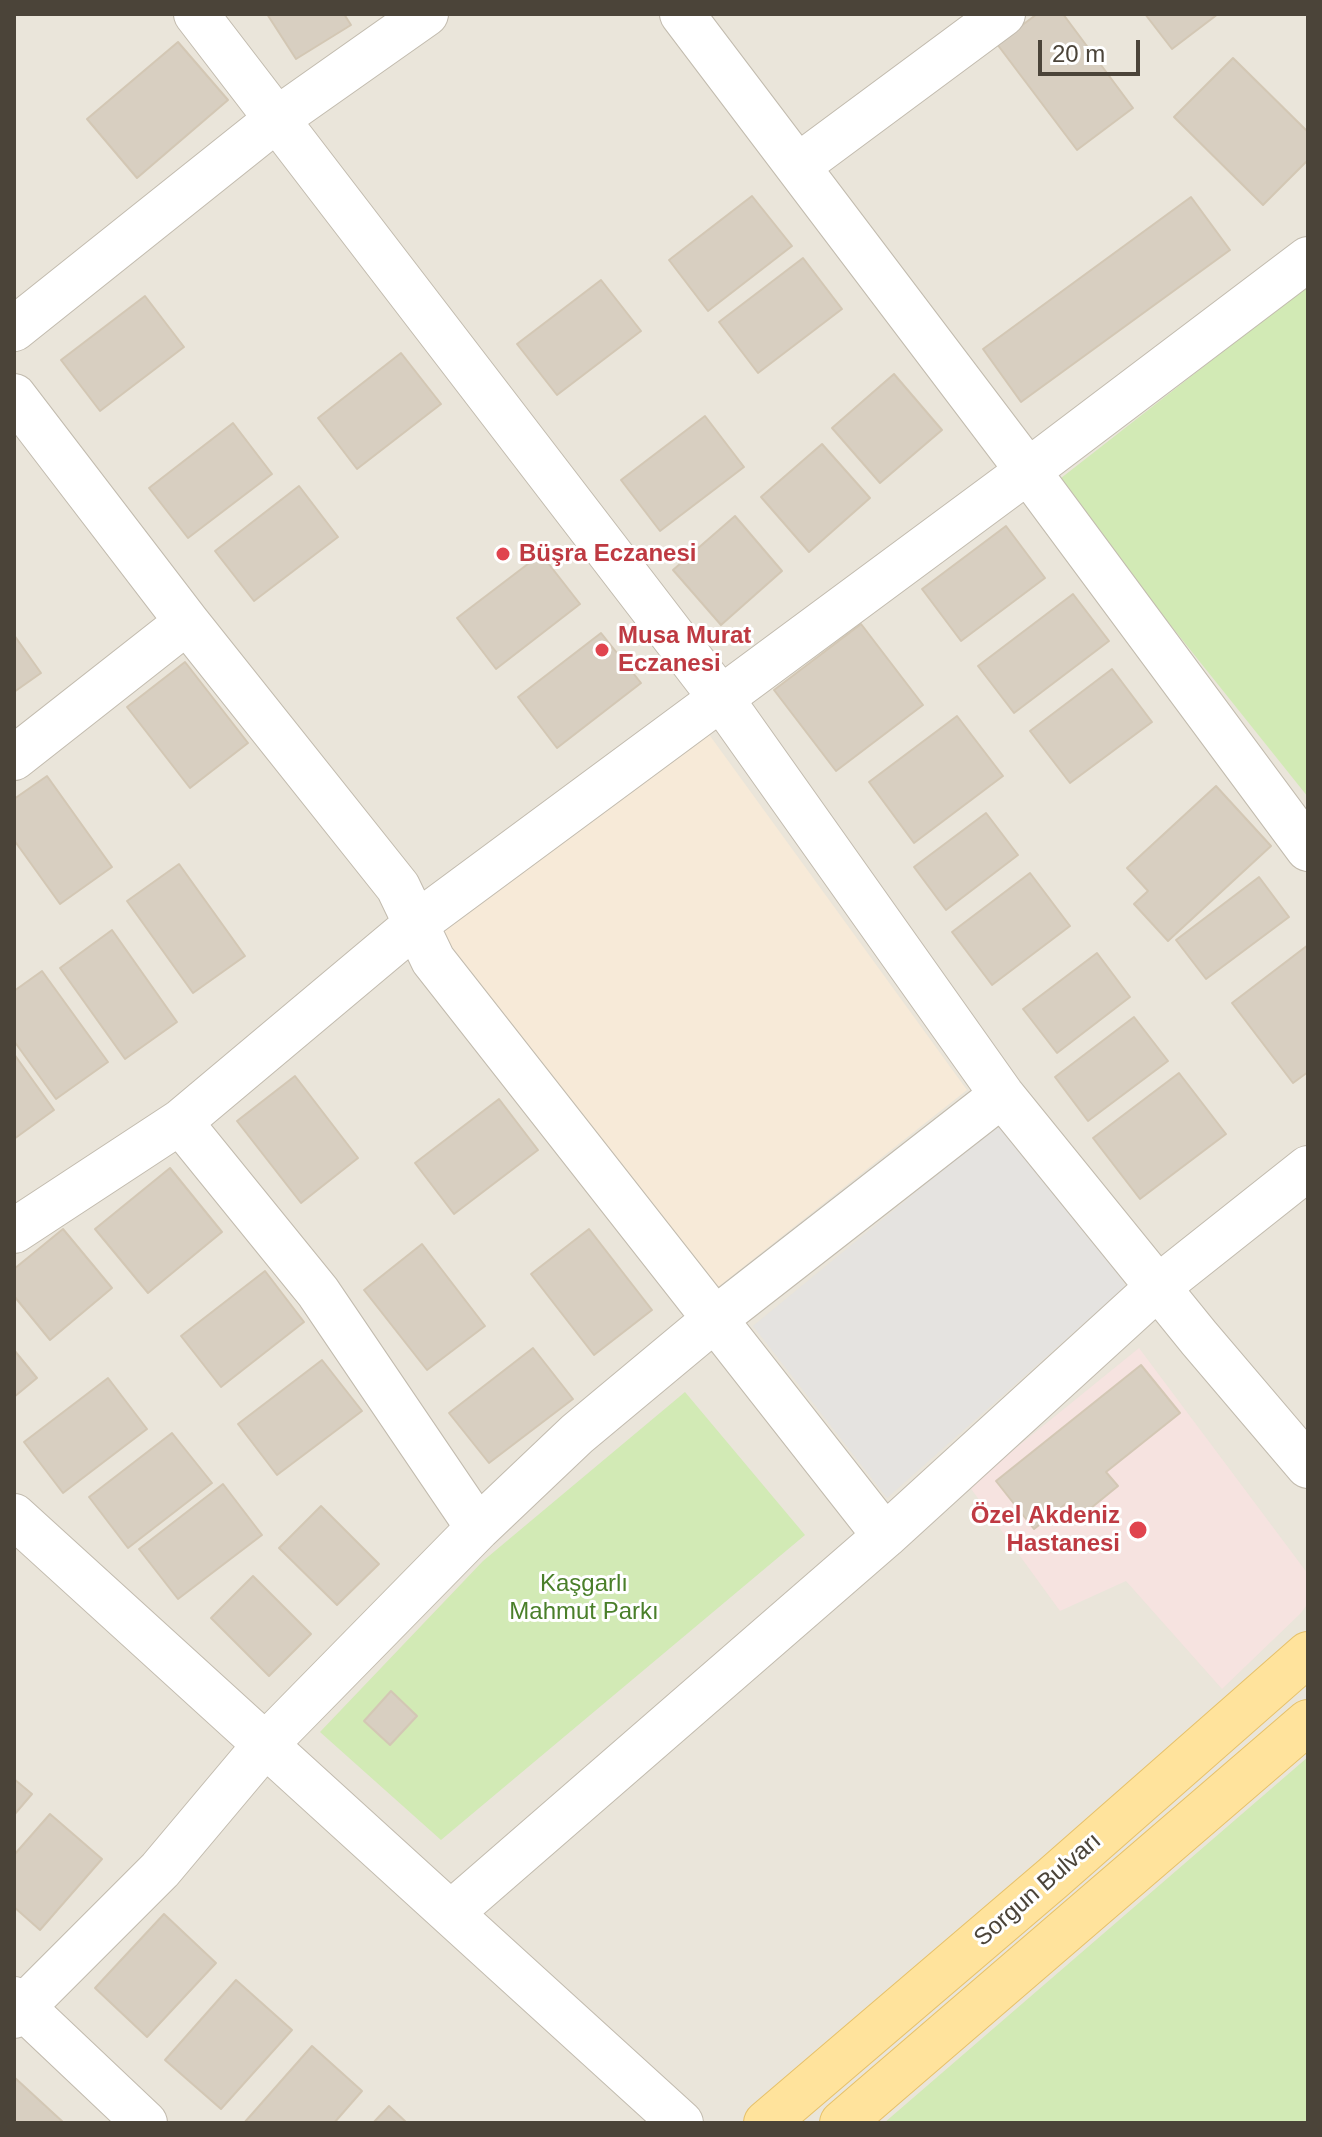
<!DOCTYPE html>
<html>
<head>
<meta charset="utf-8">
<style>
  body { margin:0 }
  #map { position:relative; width:1322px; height:2137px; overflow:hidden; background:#f6f3ec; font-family:Helvetica,sans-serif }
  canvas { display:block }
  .frame { position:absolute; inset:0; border:16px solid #4b4439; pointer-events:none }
  .scale { position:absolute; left:1038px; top:40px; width:102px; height:36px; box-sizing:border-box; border:4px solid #4b4439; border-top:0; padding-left:10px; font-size:24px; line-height:28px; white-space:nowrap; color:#4b4439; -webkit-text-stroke:6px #fff; paint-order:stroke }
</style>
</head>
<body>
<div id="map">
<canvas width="1322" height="2137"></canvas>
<div class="frame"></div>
<div class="scale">20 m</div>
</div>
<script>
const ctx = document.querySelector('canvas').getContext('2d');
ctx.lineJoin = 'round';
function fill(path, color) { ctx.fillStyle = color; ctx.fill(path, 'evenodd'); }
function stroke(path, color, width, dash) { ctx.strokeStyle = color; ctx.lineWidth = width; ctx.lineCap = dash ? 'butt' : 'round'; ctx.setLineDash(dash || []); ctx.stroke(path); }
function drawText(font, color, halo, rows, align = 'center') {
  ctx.font = font + ' Helvetica,sans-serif'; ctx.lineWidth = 6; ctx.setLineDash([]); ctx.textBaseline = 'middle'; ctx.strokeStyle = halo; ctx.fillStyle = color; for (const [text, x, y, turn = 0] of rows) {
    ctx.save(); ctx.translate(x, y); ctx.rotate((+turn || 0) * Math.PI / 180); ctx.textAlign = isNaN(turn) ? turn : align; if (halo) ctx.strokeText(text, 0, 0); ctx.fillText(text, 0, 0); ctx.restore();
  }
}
fill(new Path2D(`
  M14,14h1294v2109h-1294z`), '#eae5da');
fill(new Path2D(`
  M700,722l267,368 -254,201 -285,-364z`), '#f7ead8');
fill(new Path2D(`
  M1139,1348l169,226v29l-7,10 -79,76 -96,-108 -66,30 -91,-125z`), '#f6e3e0');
fill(new Path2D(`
  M1308,285v512l-252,-315z
  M685,1392l120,143 -364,305 -121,-108 163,-171z
  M1308,1757v366h-424z`), '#d2eab5');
fill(new Path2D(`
  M1012,1113l114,173 -239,212 -134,-172z`), '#e5e3e0');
const building = new Path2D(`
  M267,14h77l7,11 -55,34z
  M1037,14h26l70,94 -56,42 -80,-106z
  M1145,14h73l-46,35z
  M178,42l50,58 -91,78 -50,-59z
  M1233,58l75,74v28l-45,45 -89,-88z
  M752,196l40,50 -84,65 -39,-51z
  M1191,197l39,53 -209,152 -38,-53z
  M803,258l39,51 -84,64 -39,-51z
  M601,280l40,51 -84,64 -40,-51z
  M145,296l39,51 -84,64 -39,-51z
  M401,353l40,51 -84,65 -39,-51z
  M894,374l48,56 -62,53 -48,-55z
  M705,416l39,51 -84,64 -39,-51z
  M233,423l39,51 -84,64 -39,-50z
  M822,444l48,54 -61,54 -48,-55z
  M299,486l39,51 -84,64 -39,-50z
  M735,516l47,55 -61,54 -48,-55z
  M1006,526l39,52 -84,63 -39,-52z
  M541,554l39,50 -84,65 -39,-51z
  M1073,594l36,47 -95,72 -36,-47z
  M861,624l62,81 -87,66 -62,-81z
  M601,633l40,50 -84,65 -39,-51z
  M14,635l27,38 -27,19z
  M185,662l63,81 -58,45 -63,-81z
  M1112,669l40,53 -82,61 -40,-52z
  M957,716l46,60 -89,67 -45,-61z
  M47,776l65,91 -52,37 -46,-64v-41z
  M1216,786l55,60 -103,95 -34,-37 14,-13 -21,-23z
  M986,813l32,42 -72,55 -32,-43z
  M179,864l66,92 -52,37 -66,-92z
  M1030,873l40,53 -78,59 -40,-53z
  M1259,877l30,40 -83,62 -30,-39z
  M112,930l65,92 -52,37 -65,-91z
  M1308,945v127l-15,11 -61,-80z
  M1097,953l33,44 -73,56 -34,-44z
  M42,971l66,91 -52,37 -42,-58v-50z
  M1134,1017l34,44 -80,60 -33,-44z
  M14,1054l40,56 -40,29z
  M1179,1073l47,61 -86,65 -47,-61z
  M295,1076l63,82 -57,45 -64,-82z
  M499,1099l39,51 -84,64 -39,-51z
  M170,1168l52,64 -74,61 -53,-64z
  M63,1229l49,59 -62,52 -36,-44v-27z
  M589,1229l63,81 -58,45 -63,-81z
  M422,1244l63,82 -58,44 -63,-80z
  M265,1271l39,51 -83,65 -40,-51z
  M533,1348l40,51 -84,64 -40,-50z
  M14,1350l23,28 -23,19z
  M322,1360l40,51 -85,64 -39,-51z
  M1141,1365l39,48 -74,59 12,14 -38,31 -12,-15 -34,27 -38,-48z
  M108,1378l39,51 -84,64 -39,-51z
  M172,1433l40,50 -84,65 -39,-51z
  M223,1484l39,51 -84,64 -39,-50z
  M321,1506l58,58 -42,41 -58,-57z
  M253,1576l58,58 -42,42 -58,-58z
  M391,1691l26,25 -27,29 -26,-24z
  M14,1779l18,15 -18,21z
  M50,1814l52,45 -62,71 -26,-23v-52z
  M164,1914l52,49 -69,74 -52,-49z
  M236,1980l56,50 -71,79 -56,-49z
  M312,2046l50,45 -28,32h-90z
  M14,2077l50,46h-50z
  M389,2106l18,17h-34z`);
fill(building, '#d8cfc1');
stroke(building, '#d3c7b4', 2);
const minor = new Path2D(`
  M196,14l524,683 282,398 197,243 109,128
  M682,14l346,457 280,378
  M798,166l205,-152
  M14,329l263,-210 149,-105
  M14,396l173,226 211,265 35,73 452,576
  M14,758l173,-136
  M180,1122l138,170 160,236
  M14,1231l166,-109 236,-198 612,-453 280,-212
  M14,1516l667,607
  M452,1912l433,-376 273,-249 150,-119
  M14,1999l131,124
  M14,2016l146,-146 105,-125 213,-217 99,-94 138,-115 287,-224`);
const major = new Path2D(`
  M766,2123l287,-245 255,-224
  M842,2123l466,-401`);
stroke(minor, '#c2bbae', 46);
stroke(major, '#e6c16a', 46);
stroke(minor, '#fff', 44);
stroke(major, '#ffe39c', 44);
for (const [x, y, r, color] of [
  [503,554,8,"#e0444e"],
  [602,650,8,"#e0444e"],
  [1138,1530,10,"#e0444e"]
]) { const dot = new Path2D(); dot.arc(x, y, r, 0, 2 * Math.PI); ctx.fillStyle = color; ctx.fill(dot); stroke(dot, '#fff', 3); }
drawText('bold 24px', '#be3a42', '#fff', [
  ["Büşra Eczanesi",519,554],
  ["Musa Murat",618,636],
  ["Eczanesi",618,664],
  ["Özel Akdeniz",1120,1516,"right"],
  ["Hastanesi",1120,1544,"right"]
], 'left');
drawText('24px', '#4a7f2a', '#fff', [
  ["Kaşgarlı",584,1584],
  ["Mahmut Parkı",584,1612]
]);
drawText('24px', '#4b4439', '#fff', [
  ["Sorgun Bulvarı",1038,1890,-41]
]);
</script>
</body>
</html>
